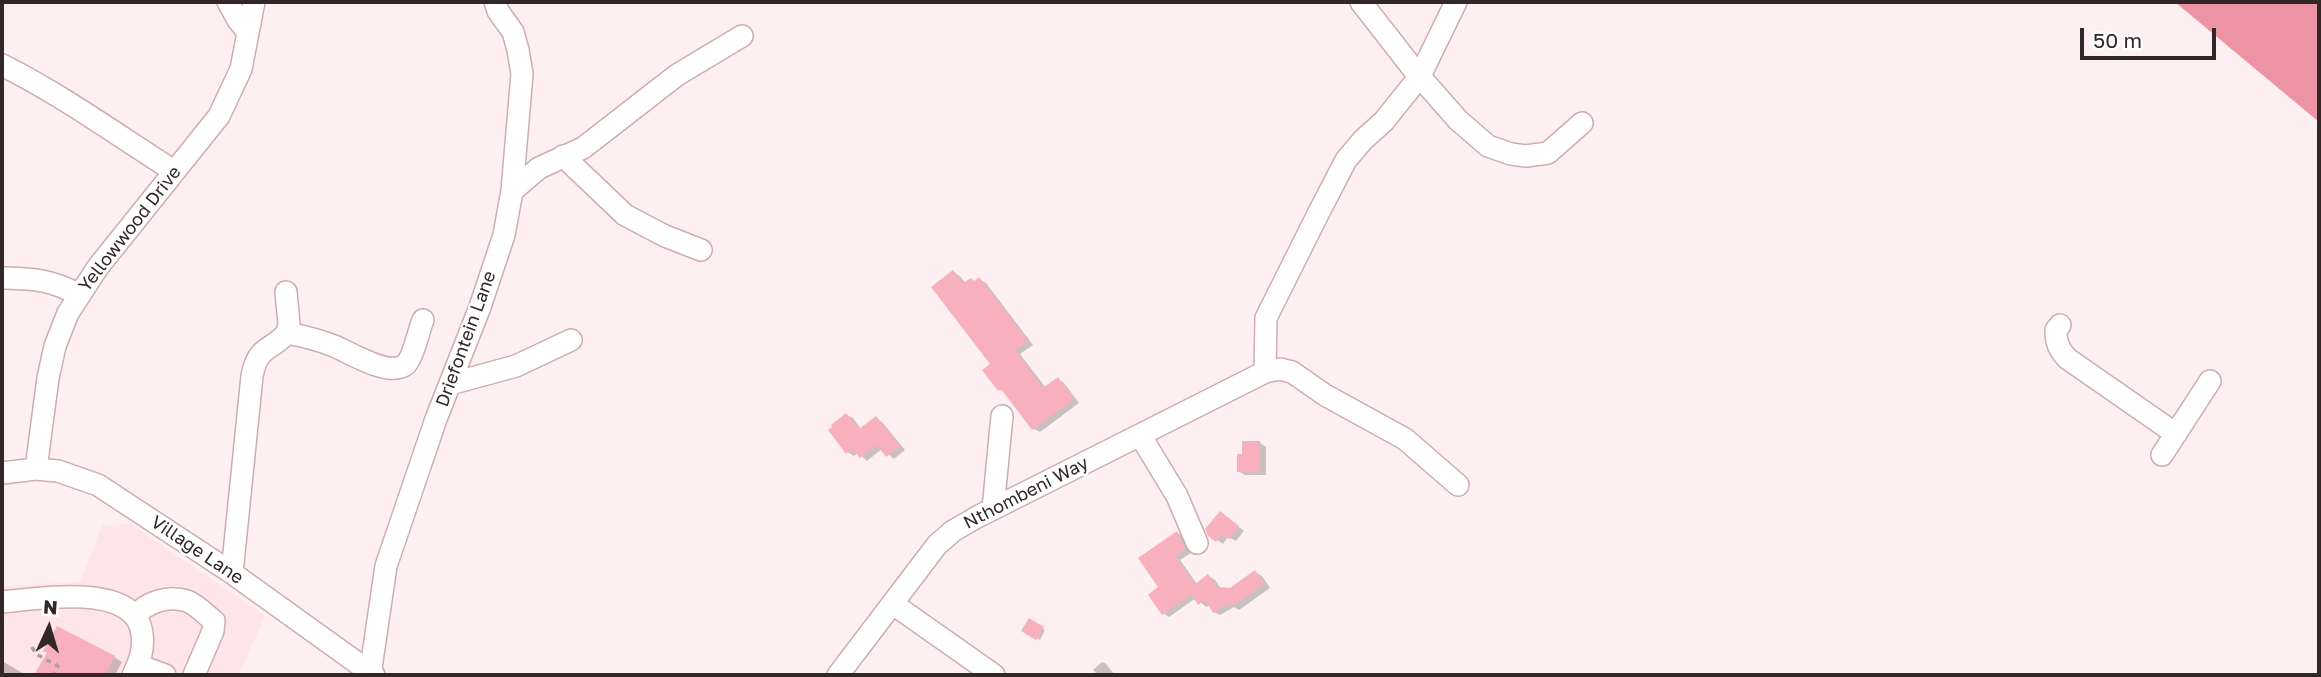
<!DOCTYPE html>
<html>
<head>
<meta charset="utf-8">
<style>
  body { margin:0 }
  #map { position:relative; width:2321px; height:677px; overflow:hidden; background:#fef0f2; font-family:"Golos Text",sans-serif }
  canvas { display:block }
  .frame { position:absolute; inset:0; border:4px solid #322628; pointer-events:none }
  .north { position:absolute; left:14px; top:593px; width:70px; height:70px; -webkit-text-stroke:5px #fff; paint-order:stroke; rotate:4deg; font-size:19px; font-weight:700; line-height:28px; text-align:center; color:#322628 }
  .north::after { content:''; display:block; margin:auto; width:24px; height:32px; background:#322628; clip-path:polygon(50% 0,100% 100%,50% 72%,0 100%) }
  .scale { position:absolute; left:2080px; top:28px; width:136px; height:32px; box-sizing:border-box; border:4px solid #322628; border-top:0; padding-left:9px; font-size:21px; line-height:24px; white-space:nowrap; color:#322628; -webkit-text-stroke:5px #fff; paint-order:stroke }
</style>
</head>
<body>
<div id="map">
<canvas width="2321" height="677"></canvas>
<div class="frame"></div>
<div class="north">N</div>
<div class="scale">50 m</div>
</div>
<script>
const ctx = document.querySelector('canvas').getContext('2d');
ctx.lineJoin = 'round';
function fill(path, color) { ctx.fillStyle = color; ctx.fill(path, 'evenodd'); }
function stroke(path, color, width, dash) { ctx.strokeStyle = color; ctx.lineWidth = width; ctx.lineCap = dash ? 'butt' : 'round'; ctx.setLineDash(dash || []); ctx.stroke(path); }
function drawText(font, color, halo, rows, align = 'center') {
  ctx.font = font + ' "Golos Text",sans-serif'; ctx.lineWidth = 5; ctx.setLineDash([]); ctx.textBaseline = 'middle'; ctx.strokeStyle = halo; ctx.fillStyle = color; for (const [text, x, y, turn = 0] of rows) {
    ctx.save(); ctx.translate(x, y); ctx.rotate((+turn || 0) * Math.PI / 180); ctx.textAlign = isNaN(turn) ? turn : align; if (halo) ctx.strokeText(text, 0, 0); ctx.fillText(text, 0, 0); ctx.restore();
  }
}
fill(new Path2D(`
  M131,524l134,92 -26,59h-237v-89l78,-4 22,-57z`), '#fee5e9');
fill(new Path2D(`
  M2175,2h144v120z`), '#ec94a4');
fill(new Path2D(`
  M953,272l7,4 6,8 9,-2 4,-3 7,4 47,62 -13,9 26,34 12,-9 6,4 15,20 -39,29 -6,-3 -28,-36 -7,-4 -7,-25z
  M846,415l7,3 8,11 15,-11 6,4 23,28 -11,9 -12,-10 -15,12 -9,-8 -4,3 -7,-4z
  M1260,443l6,4v28h-21l-7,-4z
  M1226,517l18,14 -8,10 -8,-4 -5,7 -6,-4z
  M1177,533l6,3 8,17 -11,7 17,24 12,-8 6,4 6,9h9l25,-17 7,4 8,12 -31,22 -5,-3 -14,8 -6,-3 -4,-7 -4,2 -10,-9 -27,19 -6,-4 -2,-25z
  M1030,621l15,9 -5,10 -16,-10z
  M49,653l65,4 8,5 -7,13h-79z
  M2,661l24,14h-24z
  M1102,662l3,1 10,12h-17l-5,-5z`), '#0003');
fill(new Path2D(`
  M953,270l10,13 8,-5 3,3 5,-4 49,64 -13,9 28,38 15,-11 16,22 -42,31 -31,-41 -3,2 -16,-21 8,-6 -59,-77z
  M846,413l13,16 17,-13 24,30 -14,11 -9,-12 -17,13 -8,-9 -6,5 -18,-24 4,-3 -1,-2z
  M1242,441h18v31h-23v-18h5z
  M1220,511l19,15 -10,13 -7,-5 -6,8 -8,-6 -3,-7z
  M1177,531l8,18 -10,7 20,28 13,-10 9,13 13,1 25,-18 9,14 -33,23 -3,-4 -15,10 -8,-13 -7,5 -7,-11 -29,21 -14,-20 10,-8 -20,-29z
  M1029,618l15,9 -8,13 -15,-9z
  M57,626l58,30 -10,19h-71l13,-22 -4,-2z`), '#f8b0bc');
const minor = new Path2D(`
  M228,2l10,18 10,12
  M1361,2l53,68 44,50 30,26 23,8 15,2 22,-3 34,-30
  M2,65c60,30 115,70 172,106
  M563,156l62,59 40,21 36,14
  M512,191l27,-23 44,-20 94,-73 65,-39
  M2,278c31,1 47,1 76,16
  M2060,325l-4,5c0,13 3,20 12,29l108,75
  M287,333c16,3 32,7 47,13 17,7 54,31 71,19 8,-6 14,-36 18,-45
  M1265,372l15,-3 12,3 33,23 80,44 53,46
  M450,384l66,-18 55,-26
  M1140,435l37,61 20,47
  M2162,455l48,-74
  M36,469l12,-91 7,-32 13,-33 30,-46 121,-151 22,-47 13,-67
  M2,473l34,-4 22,2 40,14 134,88 142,102
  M993,509l9,-93
  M232,573l20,-197c6,-31 18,-24 35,-43l2,-9 -3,-32
  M2,602c35,-3 134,-21 140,32 2,15 -2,27 -9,41
  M893,604l101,71
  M135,616c12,-14 33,-21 52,-15 9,3 19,14 27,20l-1,10 -19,44
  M138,665l27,10
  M370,675l16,-109 50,-147 44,-112 24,-72 8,-44 10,-117 -4,-24 -5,-18 -15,-21 -3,-9
  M838,675l99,-130 16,-14 24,-14 288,-145 1,-54 53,-106 27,-52 17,-20 21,-19 36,-45 36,-74`);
stroke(minor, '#cdadb2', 24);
stroke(new Path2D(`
  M2,633l1,-2
  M32,647l4,7 22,12 -5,9`), '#ac9fa1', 3.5, [5, 5]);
stroke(minor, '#fff', 21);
drawText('18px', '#322628', '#fff', [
  ["Yellowwood Drive",130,229,-52],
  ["Driefontein Lane",466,339,-70],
  ["Nthombeni Way",1026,493,-27],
  ["Village Lane",197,550,34]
]);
</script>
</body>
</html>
